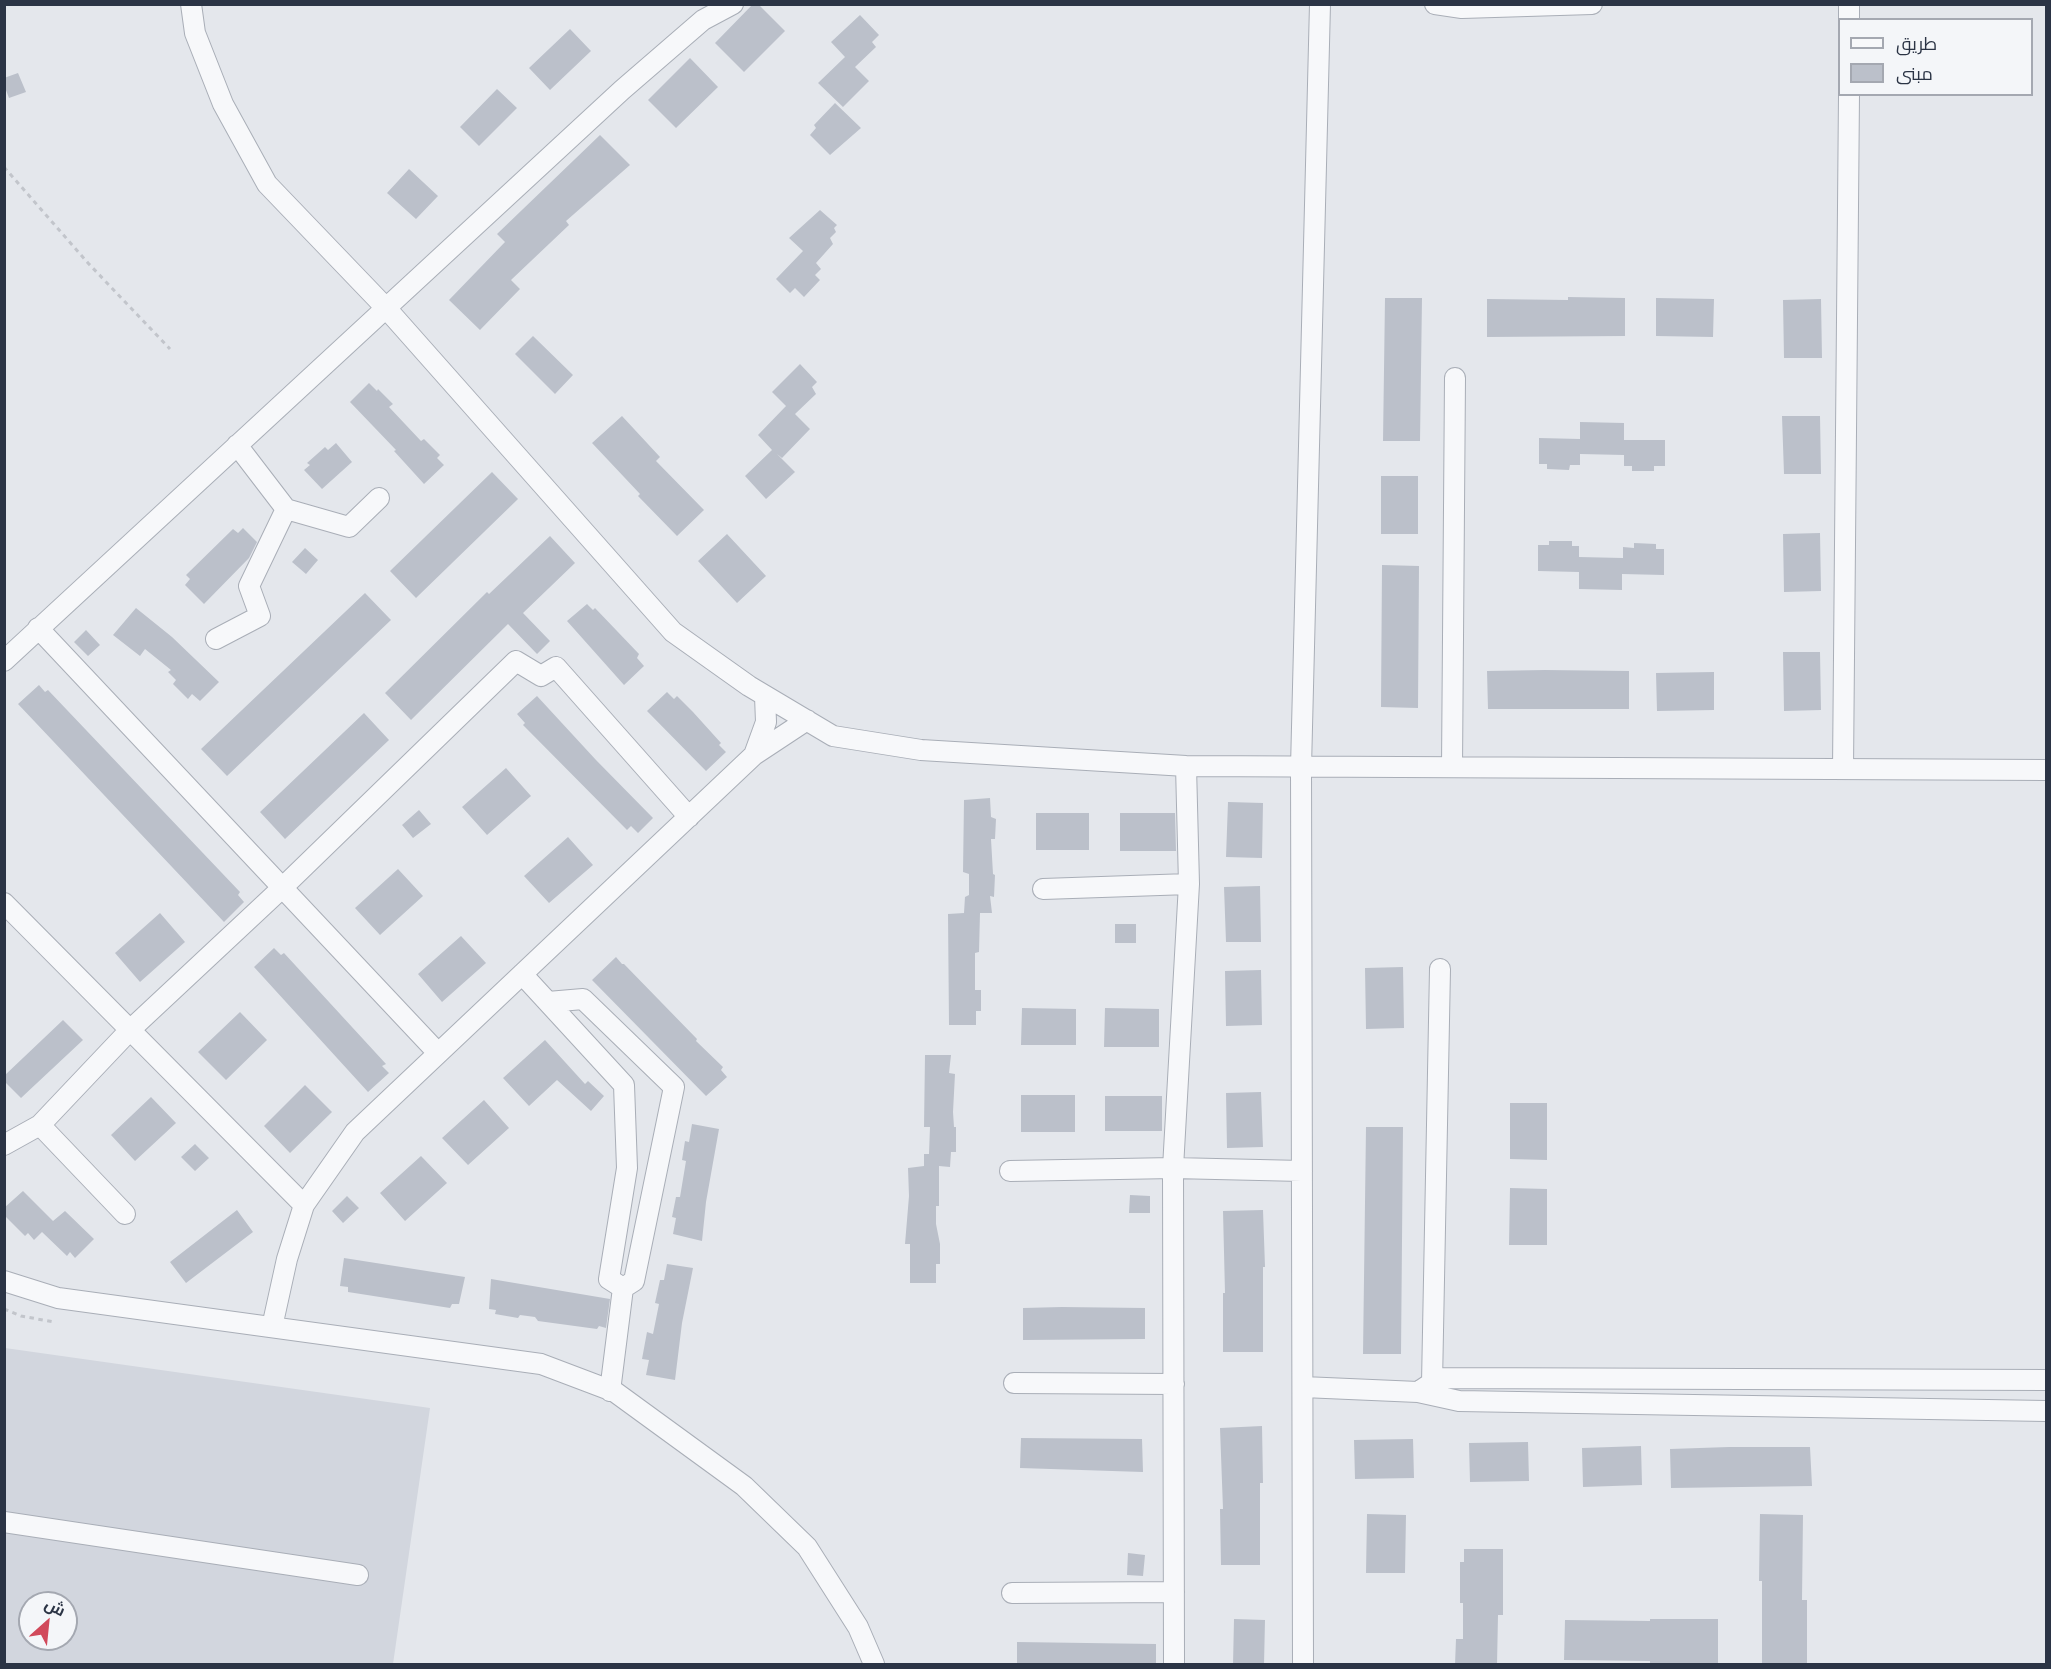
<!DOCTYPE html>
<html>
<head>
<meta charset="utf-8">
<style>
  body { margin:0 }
  #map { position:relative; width:2051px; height:1669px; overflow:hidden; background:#e4e7ec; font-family:Manrope,Cairo,sans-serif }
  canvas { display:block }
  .frame { position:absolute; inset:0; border:6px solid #2b3445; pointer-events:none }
  .legend { position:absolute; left:1838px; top:18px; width:195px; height:78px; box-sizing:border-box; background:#f4f6f9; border:2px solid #a4a8b1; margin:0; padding:8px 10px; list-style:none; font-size:18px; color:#2b3445 }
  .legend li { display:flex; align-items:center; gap:12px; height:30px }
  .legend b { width:30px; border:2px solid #a4a8b1 }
  .north { position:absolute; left:18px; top:1591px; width:60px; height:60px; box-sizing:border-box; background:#f4f6f9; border:2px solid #a4a8b1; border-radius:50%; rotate:27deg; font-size:16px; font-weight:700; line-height:24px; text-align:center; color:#2b3445 }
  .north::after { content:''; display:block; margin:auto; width:21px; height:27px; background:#d1495b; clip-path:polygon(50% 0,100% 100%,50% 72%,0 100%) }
</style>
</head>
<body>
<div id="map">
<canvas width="2051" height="1669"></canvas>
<div class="frame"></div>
<ul class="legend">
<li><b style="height:8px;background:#f7f8fa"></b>طريق</li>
<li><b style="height:16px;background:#bbc0ca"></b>مبنى</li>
</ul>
<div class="north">ش</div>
</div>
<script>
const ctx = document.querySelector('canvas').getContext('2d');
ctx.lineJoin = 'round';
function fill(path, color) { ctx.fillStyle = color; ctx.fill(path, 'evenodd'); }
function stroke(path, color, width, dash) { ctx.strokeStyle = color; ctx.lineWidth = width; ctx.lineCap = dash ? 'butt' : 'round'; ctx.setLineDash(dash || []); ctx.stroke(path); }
fill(new Path2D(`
  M5,1348l425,60 -37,256h-388zM30,1603h36v36h-36z`), '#d2d6de');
fill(new Path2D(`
  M753,4h5l27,27 -41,41 -29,-29z
  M860,15l19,20 -7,7 4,5 -21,20 14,14 -26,26 -25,-24 27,-26 -14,-15z
  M570,29l21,22 -41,39 -21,-22z
  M690,58l28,29 -42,41 -28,-28z
  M18,73l8,19 -17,6 -5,-13v-7z
  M497,89l20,19 -38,38 -19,-19z
  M835,103l26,25 -31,27 -20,-20 6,-7 -2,-3z
  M600,135l30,30 -64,56 3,4 -58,55 9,9 -40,41 -31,-30 56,-58 -8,-8z
  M409,169l29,27 -22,23 -29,-26z
  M820,210l17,15 -3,3 2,4 -6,6 3,6 -17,19 5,6 -6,6 5,5 -16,17 -9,-9 -5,5 -14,-14 27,-28 -14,-13z
  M1568,297l57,1v38l-138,1v-38l81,1z
  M1385,298h37l-2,143h-37z
  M1656,298l58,1 -1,38 -57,-1z
  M1821,299l1,59h-38l-1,-58z
  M533,336l40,39 -18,19 -40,-40z
  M800,364l17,18 -5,5 4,7 -21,20 15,15 -28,29 -5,-4 18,18 -29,27 -21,-23 27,-26 -14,-15 28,-29 2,2 -16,-16z
  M369,383l8,8 1,-2 15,15 -4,3 32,34 3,-2 16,16 -3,3 7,7 -20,19 -30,-33 2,-1 -46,-48z
  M622,416l38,41 -4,4 48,49 -27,26 -39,-40 2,-2 -48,-51z
  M1782,416h38l1,58h-37z
  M1580,422l44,1v17h41v26h-11v5h-22v-5h-8v-11l-44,-1v11h-10l-1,5 -22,-1v-5h-8v-26l41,1z
  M336,443l16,19 -30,27 -18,-19 6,-5 -3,-2 18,-16 3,3z
  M492,472l26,27 -102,99 -26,-27z
  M1381,476h37v58h-37z
  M243,528l14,14 -8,16 -45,46 -19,-19 5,-6 -4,-4 47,-46 5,4z
  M1820,533l1,58 -37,1 -1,-58z
  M727,534l39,42 -29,27 -39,-42z
  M550,536l25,27 -52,50 27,28 -13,13 -29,-30 -97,96 -26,-27 102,-101 2,2z
  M1549,541h23v5h7v11l44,1v-11l11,1v-5l22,1v5h8v26l-42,-1v16l-43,-1v-17l-41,-1v-26h11z
  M305,548l13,12 -12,14 -14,-12z
  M1382,565l37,1 -1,142 -37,-1z
  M365,593l26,27 -164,156 -26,-27z
  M587,604l6,6 2,-2 44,46 -2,4 7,8 -20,19 -57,-64z
  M136,608l36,29 47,45 -19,19 -8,-7 -4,5 -15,-15 3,-4 -8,-8 3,-2 -26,-21 -5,7 -27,-21z
  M86,630l14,15 -12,11 -14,-14z
  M1783,652h37l1,58 -37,1z
  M1545,670l84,1v38h-141l-1,-38z
  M1714,672v38l-57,1 -1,-38z
  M39,685l6,7 3,-2 192,202 -2,3 6,7 -20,20 -206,-218z
  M667,692l7,7 3,-3 16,16 28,31 -2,2 7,7 -20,19 -59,-60z
  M537,696l59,64 57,58 -15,15 -7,-7 -4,4 -104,-105 2,-2 -8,-9z
  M364,713l25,27 -104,99 -25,-27z
  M506,768l25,28 -44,39 -25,-28z
  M990,798l1,19 5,2 -1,20h-4l2,35 2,1 -1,22 -4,-1 2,17h-12l-1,39 -4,1v37h6v21h-5v14h-27l-1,-111 16,-1 1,-16 4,-2v-21l-6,-2 1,-72z
  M1228,802l35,1 -1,55 -36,-1z
  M419,810l12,14 -18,14 -11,-13z
  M1036,813h53v37h-53z
  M1120,813h55l1,38h-56z
  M568,837l25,28 -44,38 -25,-27z
  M398,869l25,27 -43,39 -25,-27z
  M1260,886l1,56h-35l-2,-55z
  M160,913l25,29 -45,40 -25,-29z
  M1115,924h21v19h-21z
  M461,936l25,27 -44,39 -24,-28z
  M274,948l7,7 3,-2 102,111 -4,2 7,7 -21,19 -114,-125z
  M616,957l6,7h2l73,75 -1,2 27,26 -2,3 6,7 -21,19 -114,-116z
  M1403,967l1,61 -38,1 -1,-61z
  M1261,970l1,55 -36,1 -1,-55z
  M1022,1008l54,1v36h-55z
  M1105,1008l54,1v38h-55z
  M240,1012l27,28 -41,40 -28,-28z
  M63,1020l20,20 -62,58 -17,-17v-5z
  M545,1040l40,44 3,-3 16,15 -13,15 -34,-31 -28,26 -26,-28z
  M925,1055h26l-2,18 6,1 -2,38 1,15h2v25h-5l-1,15 -11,-1v40h-3v18l4,20v20h-4v19h-26v-39h-5l4,-48 -1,-28 16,-2v-12h5l1,-27h-6z
  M305,1085l27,27 -42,41 -26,-27z
  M1261,1092l2,55 -36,1 -1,-55z
  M1021,1095h54v37h-54z
  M1105,1096h57v35h-57z
  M151,1097l25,26 -41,38 -24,-26z
  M484,1100l25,28 -41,37 -26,-27z
  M1510,1103h37v57l-37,-1z
  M692,1124l27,5 -13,73 -4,39 -29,-7 3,-16 -4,-1 4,-20h4l6,-36 -4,-1 3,-19 4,1z
  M1366,1127h37l-2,227h-38z
  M195,1144l14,14 -14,13 -14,-14z
  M421,1156l26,27 -42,38 -25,-28z
  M1510,1188l37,1v56h-38z
  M23,1191l30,30 12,-10 29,28 -19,19 -5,-6 -3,4 -25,-24 -8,8 -6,-7 -3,3 -21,-21v-7z
  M1130,1195l20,1v17h-21z
  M347,1196l12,12 -16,15 -11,-12z
  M237,1210l16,22 -67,51 -16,-21z
  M1263,1210l2,57h-2v85h-40v-59h2l-2,-82z
  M344,1258l121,19 -6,27h-7l-2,4 -102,-16v-5l-8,-1z
  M667,1264l26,4 -11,55 -7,57 -29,-5 3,-15 -7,-1 5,-27 6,2 6,-30 -4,-1 5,-23h4z
  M491,1279l119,20 -4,29 -7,-2 -2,3 -59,-8 -3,-4 -15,-2 -2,3 -23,-4 1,-4 -7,-1z
  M1062,1307l83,1v31l-122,1v-32z
  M1262,1426l1,57h-3v82h-39l-1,-56h3l-3,-81z
  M1021,1438l121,1 1,33 -123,-4z
  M1413,1439l1,39 -59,1 -1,-39z
  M1528,1442l1,39 -59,1 -1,-39z
  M1641,1446l1,39 -59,2 -1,-39z
  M1729,1447h81l2,39 -141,2 -1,-39z
  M1367,1514l39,1 -1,58h-39z
  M1760,1514l43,1 -1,85h5v65h-45v-84h-3z
  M1464,1549h39v66h-5l-1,50h-42l1,-26h7v-36h-3v-41h4z
  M1128,1553l17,2 -2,21 -16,-1z
  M1234,1619l31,1 -1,45h-31z
  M1650,1619h68v44l-68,1v-3l-86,-1 1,-40 85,1z
  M1017,1642l139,2v21h-139z`), '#bbc0ca');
const minor = new Path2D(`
  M191,4l4,29 28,71 44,80 119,124 287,324 76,54 84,50 88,14 265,16 860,4
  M1435,4l27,4 130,-4
  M1849,20v-16
  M237,445l49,64 63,18 30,-29
  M38,628l400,425
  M216,639l44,-23 -11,-30 37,-77
  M4,661l618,-571 81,-70 30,-16
  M754,755l12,-33 -1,-26
  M1186,766l3,118
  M1452,767l3,-389
  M1843,769l6,-675
  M4,903l300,302
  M522,974l102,111 3,83 -18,111 14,9
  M548,1002l35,-3 91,88 -40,194 -11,7 -13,103
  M4,1145l36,-20
  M1010,1171l163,-3 16,-284 -146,5
  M125,1214l-85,-89 90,-95 152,-142 234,-227 25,15 15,-9 133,150
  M4,1281l54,17 483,66 74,28 129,94 63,61 51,80 16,37
  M272,1327l15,-68 17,-54 51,-73 399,-377 53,-35
  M1014,1383l160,1
  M1432,1383l8,-414
  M1303,1387l115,5 41,9 587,10
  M1418,1392l21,-14 607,2
  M4,1522l354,53
  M1012,1593l162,-1
  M1174,1664l-1,-496 129,3
  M1303,1664l-2,-897 19,-763`);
stroke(minor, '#a9aeb7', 22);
stroke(new Path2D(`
  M4,167l84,96 82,86
  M4,1309l17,7 33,6`), '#c2c5cb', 3, [4.5, 4.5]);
stroke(minor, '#f7f8fa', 20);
</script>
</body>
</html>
